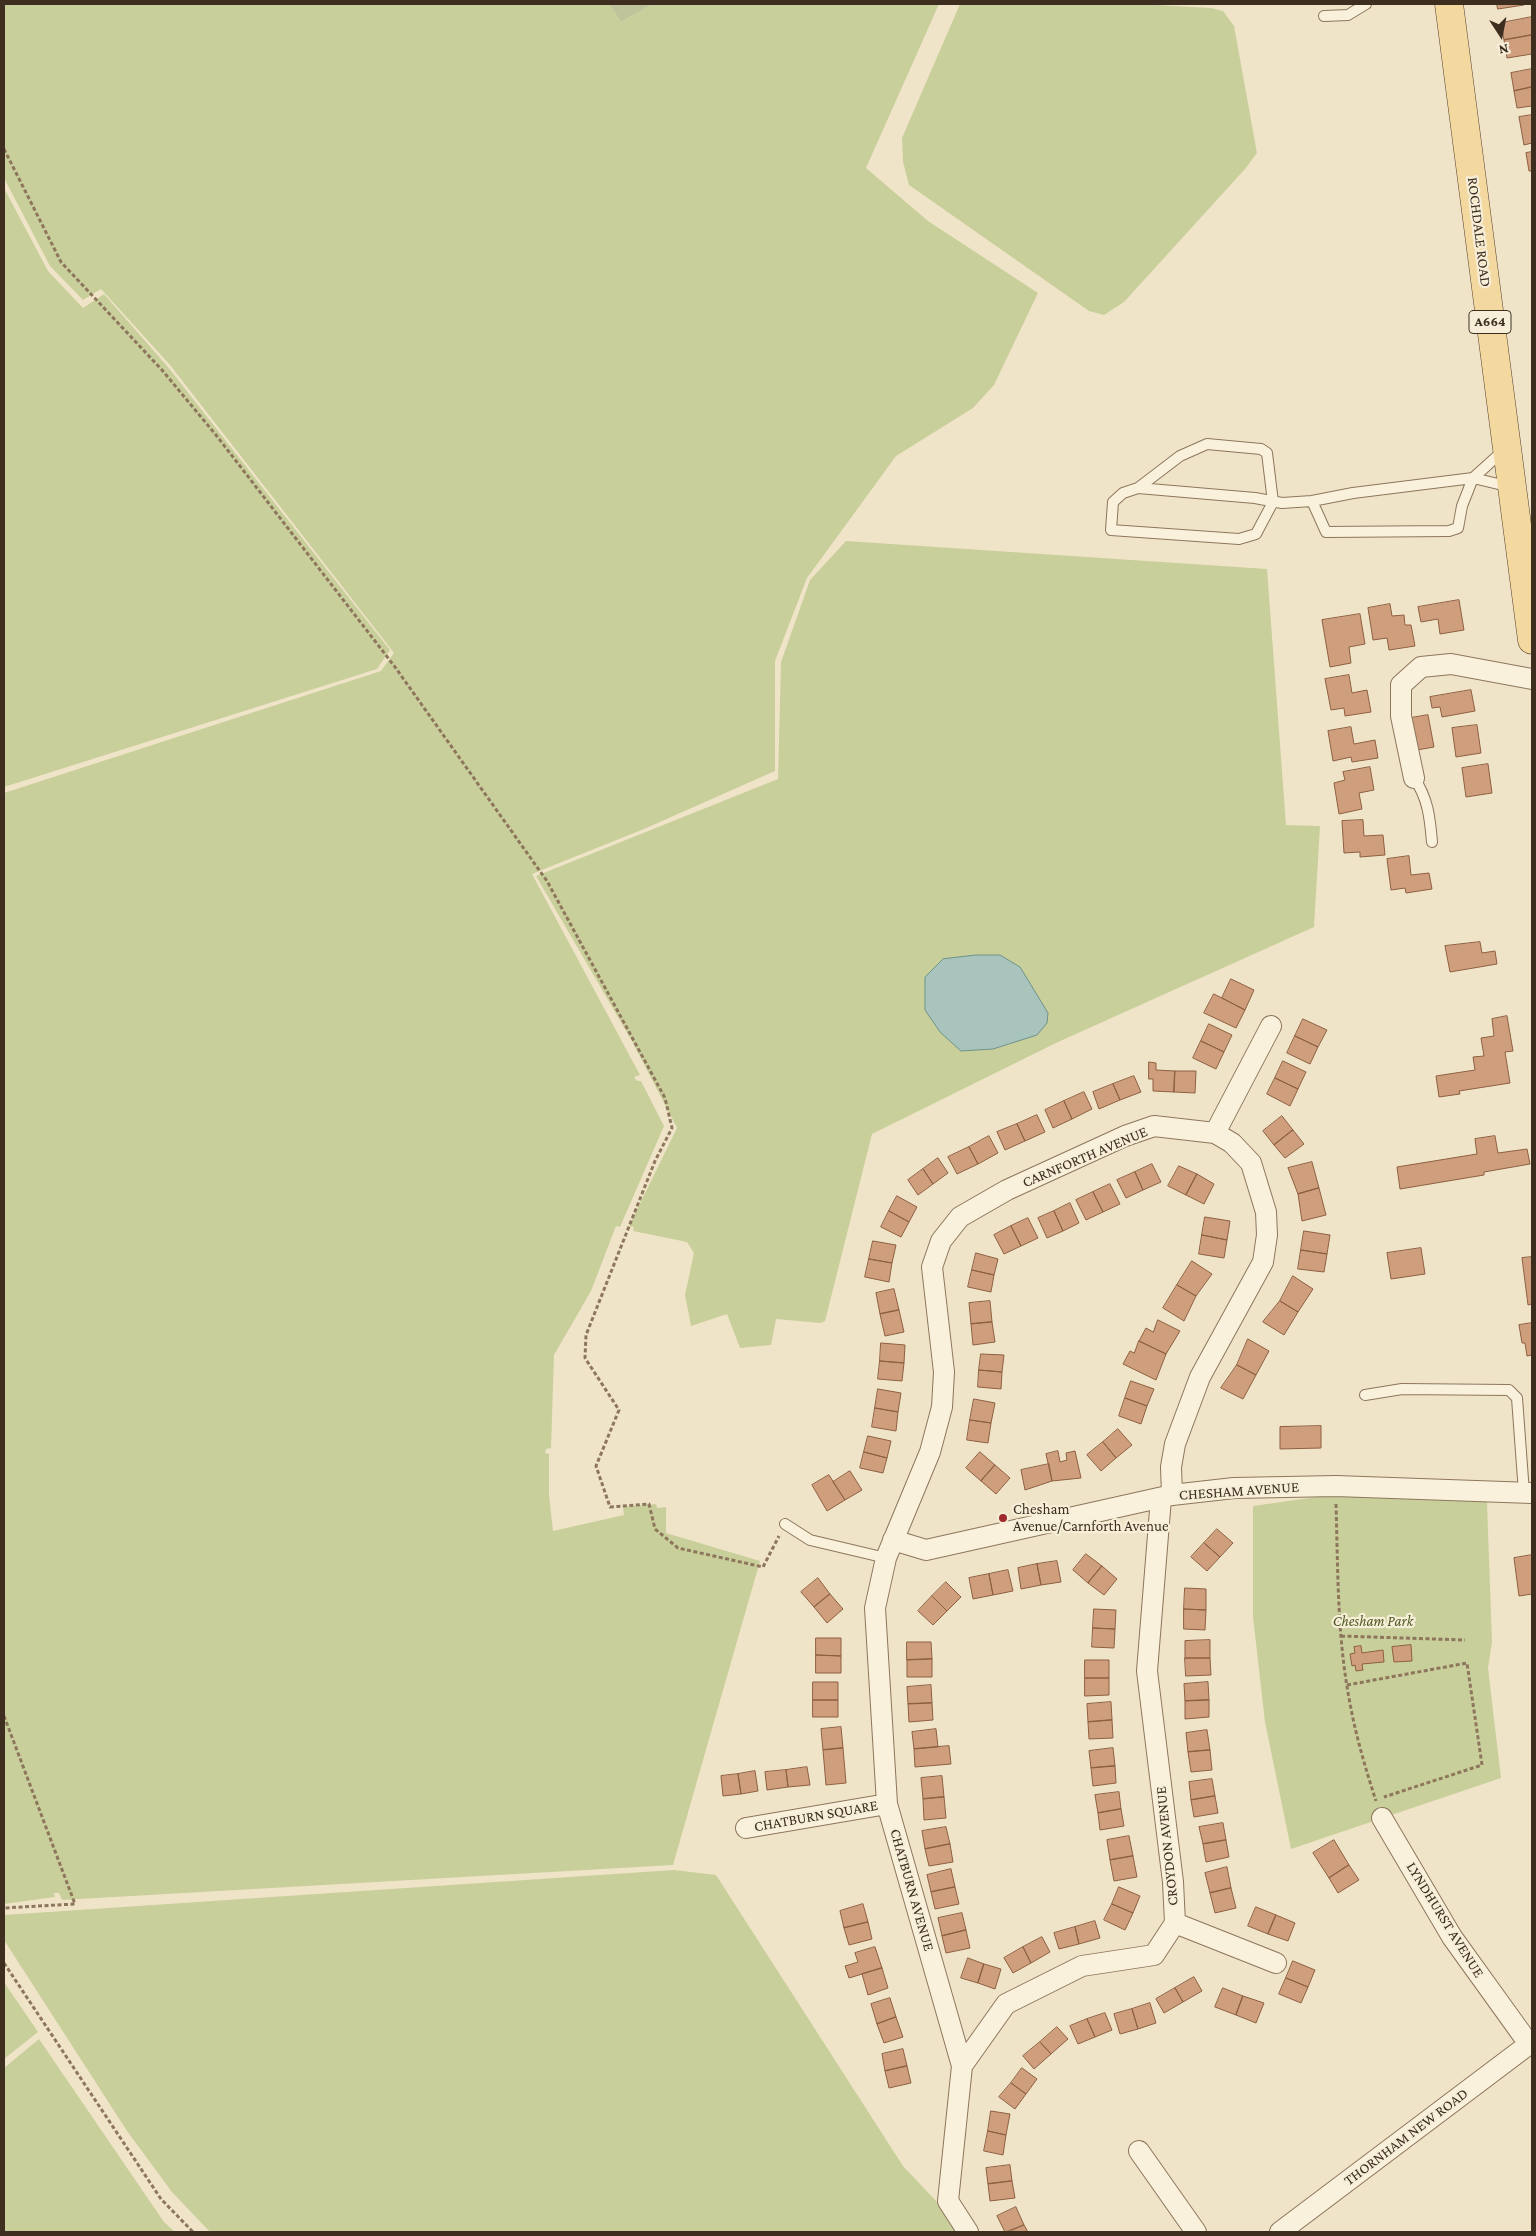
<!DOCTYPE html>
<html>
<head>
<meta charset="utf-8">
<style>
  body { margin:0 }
  #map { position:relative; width:1536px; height:2236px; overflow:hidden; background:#f0e4c8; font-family:"Crimson Pro",serif }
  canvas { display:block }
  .frame { position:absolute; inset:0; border:5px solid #3d2e20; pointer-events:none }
  .north { position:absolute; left:1476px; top:10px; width:50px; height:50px; -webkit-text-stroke:4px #f7eed8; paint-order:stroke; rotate:169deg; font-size:14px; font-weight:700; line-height:20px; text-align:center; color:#3d2e20 }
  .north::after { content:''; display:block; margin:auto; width:18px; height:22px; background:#3d2e20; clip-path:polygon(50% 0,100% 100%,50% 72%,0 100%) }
</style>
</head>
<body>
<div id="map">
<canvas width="1536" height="2236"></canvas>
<div class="frame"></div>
<div class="north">N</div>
</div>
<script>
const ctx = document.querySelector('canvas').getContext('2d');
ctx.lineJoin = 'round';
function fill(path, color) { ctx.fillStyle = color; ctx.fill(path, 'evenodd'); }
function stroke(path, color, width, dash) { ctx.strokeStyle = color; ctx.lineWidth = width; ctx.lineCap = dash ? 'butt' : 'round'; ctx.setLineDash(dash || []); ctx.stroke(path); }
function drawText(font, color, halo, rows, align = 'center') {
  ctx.font = font + ' "Crimson Pro",serif'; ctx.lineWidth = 4.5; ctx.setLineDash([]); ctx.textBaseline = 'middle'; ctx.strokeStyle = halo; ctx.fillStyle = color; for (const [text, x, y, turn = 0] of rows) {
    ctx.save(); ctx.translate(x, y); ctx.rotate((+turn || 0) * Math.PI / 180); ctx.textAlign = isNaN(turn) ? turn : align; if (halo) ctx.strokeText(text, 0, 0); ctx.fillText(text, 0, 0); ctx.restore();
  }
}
fill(new Path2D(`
  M4,4h605l12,18 32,-18h286l-73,164 62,53 110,72 -44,92 -21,23 -77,48 -89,122 -32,83v110l-131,58 -112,45 108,201 -6,2 3,4h4l23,45 -44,101 -4,-1 -25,65 -37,64 -3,93 -5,1 -1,4 4,1v41l4,36 71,-16 -1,-8 33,-3 1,4 9,-1v26l94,28 -87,304 -611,35 -3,-7h-5l1,4 -51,7v-160l2,5 -2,-7v-949l377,-122 13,-18 -224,-288 -69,-76 -18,11 -33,-34 -46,-88z
  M960,4h178l73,4 12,3 11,15 23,127 -12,16 -121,133 -20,13 -15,-4 -180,-126 -6,-23 -1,-24z
  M4,188l44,83 35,37 21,-14 64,73 222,283 -13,19 -373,118z
  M846,541l421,28 19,256 34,1 -6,101 -256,115 -186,92 -47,187 -4,2 -45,-4 -5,26 -31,3 -13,-34 -36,12 -6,-31 9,-42 -7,-11 -54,-11 1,-4 -5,-1 48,-98 -44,-85 -97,-167 242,-97 3,-117 29,-82z
  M1330,1495l157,7 5,140 -4,26 13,110 -210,71 -26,-127 -12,-105v-111z
  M674,1870l42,5 187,291 34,36 20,30h-747l-38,-40 -45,-61 -123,-191v-25z
  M4,1982l34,50 -34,27z
  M39,2039l125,183 11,10h-171v-164z`), '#c9cf9b');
fill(new Path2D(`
  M609,4h44l-32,18z`), '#bfc49a');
const water = new Path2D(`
  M976,955h24l20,12 28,46 -1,10 -10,12 -44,14 -32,2 -21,-19 -15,-22v-33l18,-18z`);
fill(water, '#a9c4bc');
stroke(water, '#6f938a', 1);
const building = new Path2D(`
  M1497,4h27v1l-26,4z
  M1532,17v18l-28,5 -3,-17z
  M1532,35v19l-25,4 -3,-18z
  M1532,69v18l-18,4 -3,-18z
  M1532,87v19l-15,2 -3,-17z
  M1532,115v28l-8,2 -5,-28z
  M1532,152v19h-3l-3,-18z
  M1459,600l5,30 -24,4 -2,-15 -17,3 -3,-15z
  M1390,604l2,12 12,-1 1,10h6l4,21 -26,4 -2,-12 -14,2 -5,-32z
  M1360,614l5,30 -16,3 2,16 -21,4 -8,-47z
  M1349,675l3,18 15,-3 4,22 -26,4 -1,-8 -13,2 -6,-31z
  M1471,690l4,21 -33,6 -2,-10 -8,1 -2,-11z
  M1428,715l6,32 -17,3 -6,-32z
  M1477,725l4,28 -25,4 -4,-29z
  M1351,727l3,17 21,-4 3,18 -26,4 -1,-5 -18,4 -5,-30z
  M1488,764l4,29 -26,4 -4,-29z
  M1370,767l4,23 -15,3 3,16 -23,5 -5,-31 11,-3 -2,-8z
  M1363,820l1,16 19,-1 2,20 -25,2v-5l-16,1 -2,-32z
  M1409,856l2,19 18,-2 3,16 -26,4 -1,-5 -14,2 -4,-31z
  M1480,942l2,11 13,-2 2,13 -47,8 -5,-26z
  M1231,979l23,11 -9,20 -23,-12z
  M1214,994l31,16 -9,18 -32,-15z
  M1507,1016l6,35 -8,1 5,31 -51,8 1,3 -21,3 -3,-21 39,-6 -2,-13 11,-1 -3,-18 13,-2 -2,-17z
  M1303,1019l24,11 -9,17 -23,-11z
  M1209,1024l23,11 -8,17 -23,-11z
  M1295,1036l23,11 -8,17 -23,-11z
  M1201,1041l23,11 -8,17 -23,-11z
  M1283,1061l23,11 -8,17 -23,-11z
  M1149,1062l7,1v7l19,1 -1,21 -21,-1v-12h-4z
  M1175,1071h21l-1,22 -21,-1z
  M1134,1076l7,16 -21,8 -7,-16z
  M1275,1078l23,11 -8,17 -23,-12z
  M1113,1084l7,16 -21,9 -6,-17z
  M1084,1092l8,17 -20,10 -8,-18z
  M1064,1101l8,18 -19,9 -8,-18z
  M1037,1115l8,17 -20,9 -8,-17z
  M1282,1116l11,14 -19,15 -11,-14z
  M1017,1124l8,17 -20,9 -8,-18z
  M1293,1130l11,14 -19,14 -11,-13z
  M989,1136l9,17 -20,11 -9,-17z
  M1495,1136l3,17 29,-4 3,15 -46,8v3l-84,14 -3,-22 80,-13 -2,-15z
  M969,1147l9,17 -21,10 -9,-17z
  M938,1158l10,15 -15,11 -10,-15z
  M1312,1162l7,26 -21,6 -10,-26z
  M1152,1164l9,18 -18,8 -8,-18z
  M1179,1166l18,8 -11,21 -18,-9z
  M923,1169l10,15 -15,11 -10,-15z
  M1135,1172l8,18 -17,8 -9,-18z
  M1197,1174l17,10 -10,20 -18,-9z
  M1110,1184l10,20 -17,8 -10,-20z
  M1319,1188l7,27 -24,6 -4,-27z
  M1093,1192l10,20 -17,8 -10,-20z
  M897,1196l20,11 -8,15 -20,-11z
  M1070,1203l9,20 -16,8 -9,-20z
  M889,1211l20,11 -8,15 -20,-10z
  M1054,1211l9,20 -16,7 -9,-20z
  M1205,1217l25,4 -3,19 -25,-5z
  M1028,1218l10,20 -17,8 -10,-20z
  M1011,1226l10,20 -17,8 -10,-19z
  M1304,1231l26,4 -3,19 -26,-4z
  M1202,1235l25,5 -3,18 -25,-4z
  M873,1241l23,4 -4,18 -23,-4z
  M1421,1248l4,26 -34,5 -4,-26z
  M1301,1250l26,4 -3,18 -26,-3z
  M976,1253l22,6 -4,16 -22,-5z
  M1532,1257v47l-4,1 -6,-47z
  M869,1259l23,4 -3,19 -24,-5z
  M1192,1261l20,13 -16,22 -19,-11z
  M972,1270l22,5 -3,17 -23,-5z
  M1293,1276l20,13 -15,23 -18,-11z
  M1177,1285l19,11 -12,25 -21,-13z
  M894,1289l5,21 -19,4 -4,-21z
  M990,1301l2,21 -21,2 -2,-21z
  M1280,1301l18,11 -14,23 -21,-13z
  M899,1310l5,22 -19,4 -5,-22z
  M1158,1320l22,11 -14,23 -27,-13 7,-13 7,4z
  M992,1322l3,20 -22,3 -2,-21z
  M1532,1323v32l-5,1 -2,-13h-3l-3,-18z
  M1248,1339l21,12 -13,24 -19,-10z
  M1139,1341l27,13 -10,26 -33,-16 7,-13 4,2z
  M881,1343l24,2 -1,18 -24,-2z
  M981,1354l23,1 -2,17 -23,-2z
  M880,1361l24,2 -2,18 -24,-2z
  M1237,1365l19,10 -13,24 -22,-11z
  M979,1370l23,2 -1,17 -23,-2z
  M1131,1381l23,8 -7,17 -22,-8z
  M878,1389l23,4 -3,19 -23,-4z
  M1125,1398l22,8 -6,18 -22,-8z
  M974,1399l21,4 -4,20 -21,-3z
  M875,1408l23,4 -2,19 -24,-4z
  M970,1420l21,3 -3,20 -21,-3z
  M1321,1426v22l-41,1v-22z
  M1118,1429l14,16 -16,13 -13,-16z
  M868,1436l23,5 -4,17 -23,-6z
  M1103,1442l13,16 -15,13 -14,-16z
  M1058,1451l2,11 7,-2 -1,-7 9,-2 6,27 -29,3 -6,-27z
  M864,1452l23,6 -4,15 -23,-5z
  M980,1452l15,13 -14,16 -15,-13z
  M1049,1464l3,17 -27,9 -4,-20z
  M995,1465l15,13 -14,16 -15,-13z
  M850,1471l12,19 -17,10 -12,-18z
  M829,1475l16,25 -18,11 -15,-26z
  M1217,1529l16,14 -13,14 -16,-14z
  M1204,1543l16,14 -13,14 -16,-14z
  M1086,1554l16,12 -14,17 -15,-13z
  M1532,1555v39l-13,2 -5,-38z
  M1057,1561l4,21 -20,3 -4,-21z
  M1037,1564l4,21 -20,4 -3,-21z
  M1102,1566l15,13 -13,16 -16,-12z
  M1008,1570l5,21 -20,4 -4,-21z
  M989,1574l4,21 -20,4 -4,-21z
  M818,1578l12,16 -16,13 -13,-15z
  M946,1582l15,15 -14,14 -15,-15z
  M1185,1588l21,1v21l-22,-1z
  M830,1594l13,15 -16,14 -13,-16z
  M932,1596l15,15 -14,14 -15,-14z
  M1094,1609l22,1 -1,19 -22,-1z
  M1184,1609l22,1 -1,20 -21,-1z
  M1093,1628l22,1 -1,19 -22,-1z
  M816,1638h25v18l-25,-1z
  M1210,1640v18h-25v-17z
  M907,1642h24l1,17 -25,1z
  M1411,1645l1,16 -18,1 -2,-15z
  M1361,1646l1,7 21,-3 1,12 -22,2 1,6 -7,1 -1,-6 -3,1 -2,-12 5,-1 -1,-6z
  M816,1655l25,1v17h-25z
  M1185,1658h25l1,17 -25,1z
  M932,1659v18h-25v-17z
  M1085,1660h24v18h-24z
  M1085,1678h24v17l-24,1z
  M813,1682h25v18h-25z
  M1208,1682l1,18 -24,1 -1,-17z
  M931,1685l1,18 -24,1 -1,-17z
  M813,1700h25v17h-25z
  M1209,1700v17l-24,2v-18z
  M1111,1702l1,18 -24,2 -1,-18z
  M932,1703l1,17 -24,2 -1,-18z
  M1112,1720l1,18 -24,1 -1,-17z
  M841,1727l2,21 -20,2 -2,-21z
  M936,1729l2,18 -24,2 -2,-17z
  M1207,1730l3,20 -22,2 -2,-19z
  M949,1746l2,18 -36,3 -1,-18z
  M843,1748l3,35 -20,2 -3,-35z
  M1113,1748l2,18 -24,2 -2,-17z
  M1210,1750l2,20 -21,2 -3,-20z
  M1115,1766l1,17 -23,3 -2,-18z
  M807,1767l3,18 -22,2 -2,-17z
  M786,1770l2,17 -21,3 -2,-18z
  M755,1771l3,20 -17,3 -3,-20z
  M738,1774l3,20 -18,2 -2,-20z
  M942,1776l2,21 -21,2 -2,-21z
  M1212,1779l3,17 -24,4 -2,-18z
  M1119,1792l2,17 -23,4 -3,-18z
  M1215,1796l3,17 -24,4 -3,-17z
  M944,1797l2,21 -22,2 -1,-21z
  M1121,1809l3,17 -24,4 -2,-17z
  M1223,1823l3,17 -23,4 -4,-17z
  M946,1827l4,17 -25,5 -3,-18z
  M1129,1836l4,20 -23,4 -3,-20z
  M1226,1840l3,17 -23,5 -3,-18z
  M1334,1840l15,25 -20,13 -16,-25z
  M950,1844l3,18 -24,4 -4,-17z
  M1133,1856l4,21 -23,4 -4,-21z
  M1349,1865l10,15 -21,13 -9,-15z
  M1227,1867l4,21 -21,5 -5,-20z
  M951,1869l4,18 -24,5 -4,-17z
  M955,1887l4,17 -24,5 -4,-17z
  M1119,1887l21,9 -7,17 -21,-9z
  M1231,1888l5,20 -21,5 -5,-20z
  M863,1904l5,18 -24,6 -4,-17z
  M1112,1904l21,9 -8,17 -21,-10z
  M1256,1907l20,8 -8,19 -20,-8z
  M962,1913l4,17 -24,6 -4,-18z
  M1276,1915l19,8 -7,18 -20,-7z
  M1095,1921l5,17 -21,6 -4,-17z
  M868,1922l4,17 -23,6 -5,-17z
  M1075,1927l4,17 -20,5 -5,-16z
  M966,1930l4,18 -24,5 -4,-17z
  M1042,1937l8,15 -19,11 -8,-16z
  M875,1947l7,21 -33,10 -4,-12 13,-4 -3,-9z
  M1023,1947l8,16 -18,10 -9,-15z
  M968,1958l16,6 -6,19 -17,-5z
  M1293,1961l22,9 -7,17 -22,-9z
  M984,1964l17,5 -6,20 -17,-6z
  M882,1968l6,20 -20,7 -6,-21z
  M1194,1977l8,14 -19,11 -8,-14z
  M1286,1978l22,9 -7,16 -22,-9z
  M1175,1988l8,14 -19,11 -8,-14z
  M1223,1988l20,8 -7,19 -21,-8z
  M1243,1996l21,7 -8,20 -20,-8z
  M890,1998l6,19 -19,7 -6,-20z
  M1150,2003l6,20 -18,6 -6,-20z
  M1132,2009l6,20 -18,5 -6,-20z
  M1105,2013l7,17 -17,7 -8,-18z
  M896,2017l7,20 -19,6 -7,-19z
  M1087,2019l8,18 -17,7 -8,-18z
  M1057,2027l11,12 -17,15 -11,-12z
  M1040,2042l11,12 -17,15 -11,-13z
  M903,2049l4,17 -22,5 -3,-17z
  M907,2066l4,17 -22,5 -4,-17z
  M1022,2068l15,11 -11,15 -15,-11z
  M1011,2083l15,11 -11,15 -16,-12z
  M991,2111l19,3 -4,21 -18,-4z
  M988,2131l18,4 -3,20 -19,-4z
  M1010,2165l2,16 -24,3 -2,-16z
  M1012,2181l3,17 -25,3 -2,-17z
  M1016,2207l8,18 -19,7 -8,-16z
  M1024,2225l4,7h-19z`);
fill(building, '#cf9f7d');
stroke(building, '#8d5f41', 1);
const lane = new Path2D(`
  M1324,16l24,-1 18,-11
  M1207,444l54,5 6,4 6,49 -17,32 -17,5 -128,-9 2,-28 10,-9 15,-5 42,-32z
  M1138,488l117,10 27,5 30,-2 41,-8 120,-15 38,9
  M1312,501l14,31 123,-1 9,-3 4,-22 11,-28 30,-27
  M1414,778c14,20 16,40 18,64
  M1365,1395l37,-6 107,1 8,8 7,95
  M785,1524l25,16 76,18`);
const street = new Path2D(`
  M1414,778l-13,-62v-31l20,-18 30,-3 81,15
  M1215,1133l56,-107
  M893,1540l33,10 246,-55 62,-7 102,-2 196,7
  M1382,1818l70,119 77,107
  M746,1828l141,-24
  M1175,1923l101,40
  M962,2066l44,-62 76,-38 72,-11 21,-32 -2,-41 -26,-211 14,-173
  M1139,2151l57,81
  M968,2232l-20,-31 14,-135 -75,-262 -12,-196 11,-50 44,-106 12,-45 2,-35 -12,-105 9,-26 19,-24 47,-27 118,-54 29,-10 61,7 17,10 19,20 15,49 1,23 -4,27 -63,115 -25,67 -4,23 1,28
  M1280,2232l252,-190`);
const primary = new Path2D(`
  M1449,4l83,636`);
stroke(lane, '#8d765c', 12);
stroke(street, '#8d765c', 22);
stroke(primary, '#5b4430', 29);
stroke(new Path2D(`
  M4,149l57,113 101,108 54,65 179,232 137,193 15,21 118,217 7,30 -17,33 -69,174 -1,23 34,52 -23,56 14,41 39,-3 6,25 23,19 85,19 16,-31
  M1336,1504c2,64 1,130 13,194 6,35 16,69 27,103
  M1341,1636l124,4
  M1347,1685l120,-22 15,102 -98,32
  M4,1716l71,188 -71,4
  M4,1963l157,236 32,33`), '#8d765c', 3, [4, 2.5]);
stroke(lane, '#faf1dc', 10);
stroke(street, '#faf1dc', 20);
stroke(primary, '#f3d9a0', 28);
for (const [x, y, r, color] of [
  [1003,1518,5,"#9e2a2b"]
]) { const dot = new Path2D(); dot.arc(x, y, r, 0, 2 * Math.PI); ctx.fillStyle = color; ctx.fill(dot); stroke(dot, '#f7eed8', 2); }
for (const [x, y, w] of [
  [1490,322,42]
]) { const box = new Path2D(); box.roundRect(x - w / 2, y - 11.5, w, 23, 4); ctx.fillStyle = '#f7eed8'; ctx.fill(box); stroke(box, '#3d2e20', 1); }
drawText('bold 14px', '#3d2e20', null, [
  ["A664",1490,322]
]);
drawText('15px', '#3d2e20', '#f7eed8', [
  ["ROCHDALE ROAD",1479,232,83],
  ["CARNFORTH AVENUE",1085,1157,-23],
  ["CHESHAM AVENUE",1239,1491,-4],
  ["CHATBURN SQUARE",816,1816,-10],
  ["CROYDON AVENUE",1167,1846,-96],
  ["CHATBURN AVENUE",912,1890,74],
  ["LYNDHURST AVENUE",1445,1920,58],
  ["THORNHAM NEW ROAD",1406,2137,-37]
]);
drawText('15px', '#3d2e20', '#f7eed8', [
  ["Chesham",1013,1509],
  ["Avenue/Carnforth Avenue",1013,1526]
], 'left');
drawText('italic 15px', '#4d5a26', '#f7eed8', [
  ["Chesham Park",1373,1621]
]);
</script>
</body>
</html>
